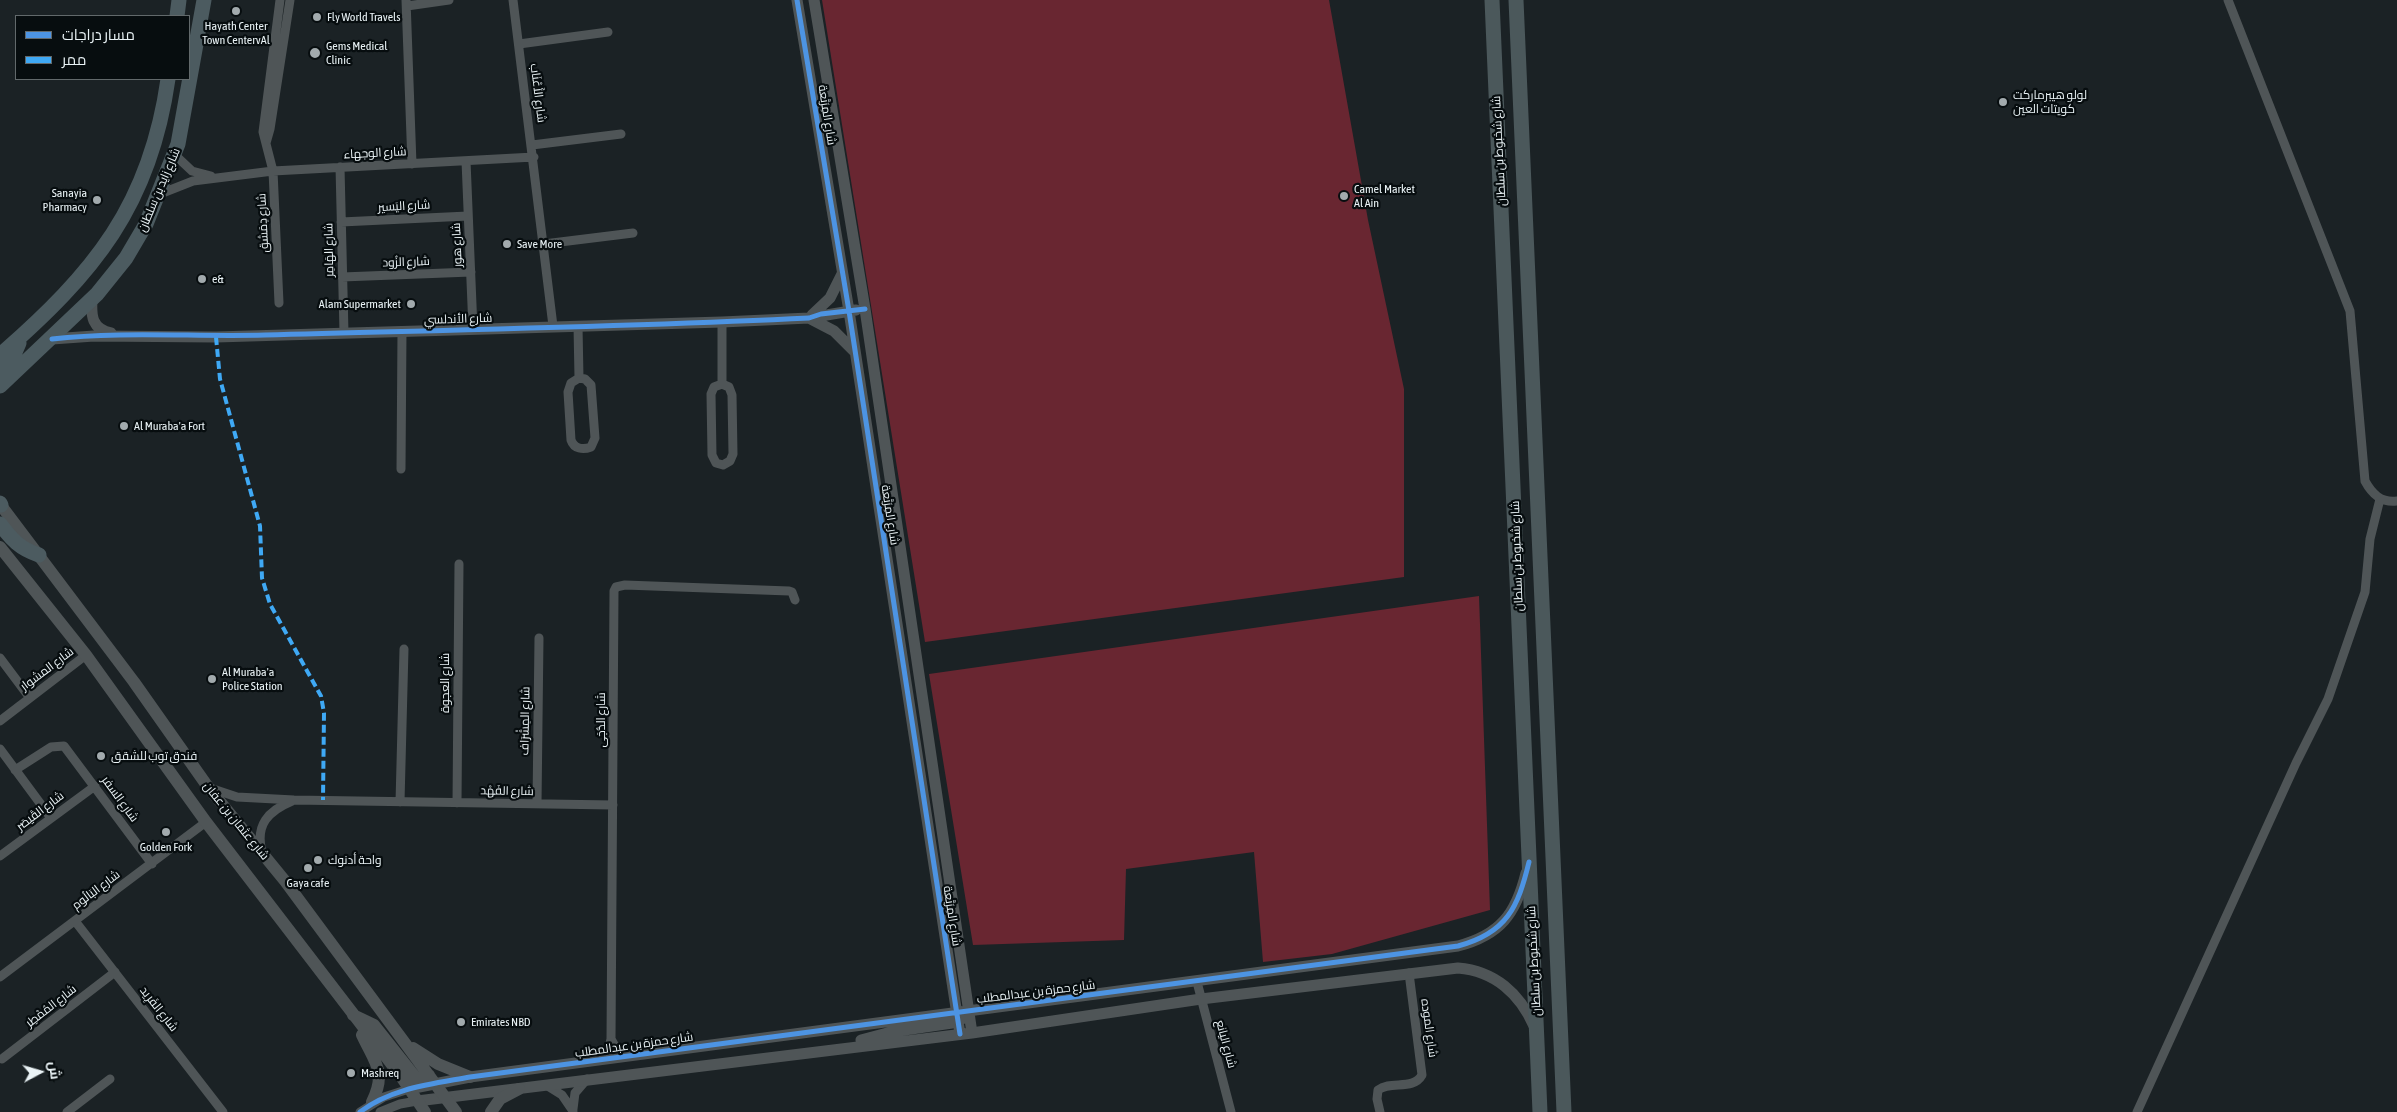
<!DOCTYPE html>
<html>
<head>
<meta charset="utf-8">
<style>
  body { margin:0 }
  #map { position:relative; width:2397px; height:1112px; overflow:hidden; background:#1b2225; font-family:"Asap Condensed",Cairo,sans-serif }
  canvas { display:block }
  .legend { position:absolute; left:15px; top:15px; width:175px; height:65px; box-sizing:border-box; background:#070d0f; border:1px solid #62696b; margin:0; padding:6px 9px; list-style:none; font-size:15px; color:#eaf3f6 }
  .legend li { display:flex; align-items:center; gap:10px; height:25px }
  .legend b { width:25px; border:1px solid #62696b }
  .north { position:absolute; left:15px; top:1047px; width:50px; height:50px; -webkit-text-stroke:4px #070d0f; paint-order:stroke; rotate:84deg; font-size:14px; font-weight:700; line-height:20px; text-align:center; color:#eaf3f6 }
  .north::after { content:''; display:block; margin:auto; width:18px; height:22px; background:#eaf3f6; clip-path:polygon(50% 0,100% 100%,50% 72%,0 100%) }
</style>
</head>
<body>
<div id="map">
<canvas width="2397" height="1112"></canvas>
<ul class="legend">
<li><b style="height:6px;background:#4d94e3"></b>مسار دراجات</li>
<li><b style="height:6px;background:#3fa9f5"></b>ممر</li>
</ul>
<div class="north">ش</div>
</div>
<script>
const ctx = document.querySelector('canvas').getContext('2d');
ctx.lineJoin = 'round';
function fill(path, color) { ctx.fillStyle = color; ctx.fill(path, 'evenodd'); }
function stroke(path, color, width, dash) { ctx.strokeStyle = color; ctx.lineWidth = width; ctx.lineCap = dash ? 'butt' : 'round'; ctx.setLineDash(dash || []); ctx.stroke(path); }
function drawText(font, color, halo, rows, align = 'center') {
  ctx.font = font + ' "Asap Condensed",Cairo,sans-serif'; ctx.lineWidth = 4.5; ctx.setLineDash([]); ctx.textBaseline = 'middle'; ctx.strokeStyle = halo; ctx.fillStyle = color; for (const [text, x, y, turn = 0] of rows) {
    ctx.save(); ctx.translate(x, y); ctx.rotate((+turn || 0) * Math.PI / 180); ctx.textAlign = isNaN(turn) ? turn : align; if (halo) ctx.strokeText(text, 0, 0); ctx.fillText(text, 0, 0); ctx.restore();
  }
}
fill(new Path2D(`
  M822,0h507l39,220 36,169v188l-479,65z
  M1479,596l11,314 -158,44 -69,8 -9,-110 -128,17 -2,71 -151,5 -44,-271z`), '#692631');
stroke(new Path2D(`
  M406,0l6,164
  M513,0l40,326
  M2228,0l122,311 15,170c7,13 16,22 32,20
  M407,6l42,-6
  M519,44l89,-12
  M266,143l4,-14 20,-129
  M532,145l89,-11
  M175,155l17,16 19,5
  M466,161l7,168
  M340,167l4,166
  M160,194l33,-13 80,-10 261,-14
  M341,222l127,-6
  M544,244l89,-11
  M342,277l129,-5
  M279,303l-6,-132 -10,-39 17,-132
  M722,322v62
  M578,326l1,52
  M579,378l6,1 6,6 4,53 -4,9c-8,3 -17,2 -20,-7l-3,-48 3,-9z
  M722,384l7,3 3,8 1,59 -3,7 -7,4 -7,-2 -4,-8 -1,-61 3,-7z
  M401,469l1,-138
  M0,658l30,40
  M0,721l86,-66
  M0,749l51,69
  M15,770l36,-23 13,-1 88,118
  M210,788l27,9 57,3 319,5
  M400,802l4,-153
  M457,803l2,-239
  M537,804l2,-166
  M262,852c-7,-27 6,-41 30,-51
  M0,856l95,-70
  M75,921l148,191
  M0,977l206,-155
  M1197,982l34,130
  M611,1039l6,11 11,6
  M2,1059l113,-87
  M600,1060l8,-9 3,-12 3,-448 2,-4 9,-2 164,6 3,1 3,8
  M546,1085l16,10 11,16
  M573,1109l2,-16 12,-14
  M67,1112l43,-33
  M360,1112l24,-15 25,-8
  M380,1112l20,-8 17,-3
  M1380,1112l-3,-13 1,-9c13,-10 35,1 44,-15l-13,-102
  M2137,1112l159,-349 32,-64 37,-107 5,-53 10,-40`), '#4f5557', 9);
stroke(new Path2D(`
  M797,0l52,311 111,723
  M814,0l51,309 107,724
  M92,300c-1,16 0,29 19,33
  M812,315l18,-17 12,-24
  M809,318l25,13 20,20
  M52,339l42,-3 122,1 506,-15 87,-4 47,-8
  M861,1040l30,-8 61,-9 10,-4
  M409,1089l61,-12 988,-131c42,-11 58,-32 68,-73
  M417,1101l555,-68 229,-34 257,-31c37,3 62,26 76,58`), '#4f5557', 11);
stroke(new Path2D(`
  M0,504l134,178 74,105 77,94 171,231
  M0,547l86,108 120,167 194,253 25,37
  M353,1015l21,10 42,53 6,4 7,-7
  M362,1035c13,28 25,37 10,67
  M413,1048l25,16 32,13
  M491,1112l9,-13 19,-10`), '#4f5557', 12);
stroke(new Path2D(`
  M1492,0l48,1112
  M1516,0l48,1112`), '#4b585b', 15);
stroke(new Path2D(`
  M177,16l2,-16
  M0,355c94,-82 150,-149 168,-276
  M0,369l13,-12 6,-14
  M0,386l97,-92 29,-36 20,-34 32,-80 26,-144
  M0,503l1,2
  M0,524c11,15 20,25 39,31`), '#4c5b60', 15);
stroke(new Path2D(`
  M216,337l4,42 40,147 2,52 8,26 51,92 3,17 -1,87`), '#3fa9f5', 4, [8, 4]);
stroke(new Path2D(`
  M797,0l52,311 111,723
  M52,339c70,-8 142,-2 213,-4 181,-5 363,-8 544,-17l12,-4 44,-5
  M360,1112c31,-24 72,-28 110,-35l988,-131c49,-13 60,-39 71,-84`), '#4d94e3', 5);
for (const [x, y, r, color] of [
  [236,11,5,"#a2aaad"],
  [317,17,5,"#a2aaad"],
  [315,53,6,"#a2aaad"],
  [2003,102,5,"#a2aaad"],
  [1344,196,5,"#a2aaad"],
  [97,200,5,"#a2aaad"],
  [507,244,5,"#a2aaad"],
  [202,279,5,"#a2aaad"],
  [411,304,5,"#a2aaad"],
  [124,426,5,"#a2aaad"],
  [212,679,5,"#a2aaad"],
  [101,756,5,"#a2aaad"],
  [166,832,5,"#a2aaad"],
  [318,860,5,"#a2aaad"],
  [308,868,5,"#a2aaad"],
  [461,1022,5,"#a2aaad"],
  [351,1073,5,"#a2aaad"]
]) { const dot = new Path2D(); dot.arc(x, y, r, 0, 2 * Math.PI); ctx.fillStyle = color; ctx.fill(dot); stroke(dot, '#070d0f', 2); }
drawText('12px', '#eaf3f6', '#070d0f', [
  ["Fly World Travels",327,17],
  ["Hayath Center",236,26,"center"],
  ["Town CentervAl",236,40,"center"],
  ["Gems Medical",326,46],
  ["Clinic",326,60],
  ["لولو هيبرماركت",2013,95],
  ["كويتات العين",2013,109],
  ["Camel Market",1354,189],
  ["Al Ain",1354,203],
  ["Sanayia",87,193,"right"],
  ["Pharmacy",87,207,"right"],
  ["Save More",517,244],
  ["e&",212,279],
  ["Alam Supermarket",401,304,"right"],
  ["Al Muraba'a Fort",134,426],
  ["Al Muraba'a",222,672],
  ["Police Station",222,686],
  ["فندق توب للشقق",111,756],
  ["Golden Fork",166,847,"center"],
  ["واحة أدنوك",328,860],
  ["Gaya cafe",308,883,"center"],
  ["Emirates NBD",471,1022],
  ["Mashreq",361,1073]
], 'left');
drawText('12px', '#eaf3f6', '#070d0f', [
  ["شارع الأَعْنَاب",538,93,83],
  ["شارع المِرَبَّعة",827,115,81],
  ["شارع شخبوط بن سلطان",1499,151,-93],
  ["شارع الوجهاء",375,153,-3],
  ["شارع زايد بن سلطان",159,190,-67],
  ["شارع اليَسير",404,206,-3],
  ["شارع دِمَشق",263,223,-93],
  ["شارع هور",457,245,-92],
  ["شارع الهَامِر",329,250,-91],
  ["شارع الزُود",406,262,-2],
  ["شارع الأندلسي",458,319,-2],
  ["شارع المِرَبَّعة",890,515,81],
  ["شارع شخبوط بن سلطان",1517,556,-92],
  ["شارع المشوار",47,669,-37],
  ["شارع العجوة",445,683,-90],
  ["شارع الدُّجَى",601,720,-90],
  ["شارع المِشْرَاف",525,721,-89],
  ["شارع الفَهْد",507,791,1],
  ["شارع السفر",120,799,54],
  ["شارع القَيصَر",40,811,-37],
  ["شارع عثمان بن عفان",236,821,51],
  ["شارع البَالُوم",96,890,-37],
  ["شارع المِرَبَّعة",952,916,81],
  ["شارع شخبوط بن سلطان",1534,961,-93],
  ["شارع حمزة بن عبدالمطلب",1036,992,-7],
  ["شارع المُمْطِر",51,1006,-38],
  ["شارع الفَرِيد",159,1009,52],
  ["شارع الموده",1429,1028,82],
  ["شارع اليانع",1226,1044,75],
  ["شارع حمزة بن عبدالمطلب",634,1045,-8]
]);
</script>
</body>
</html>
